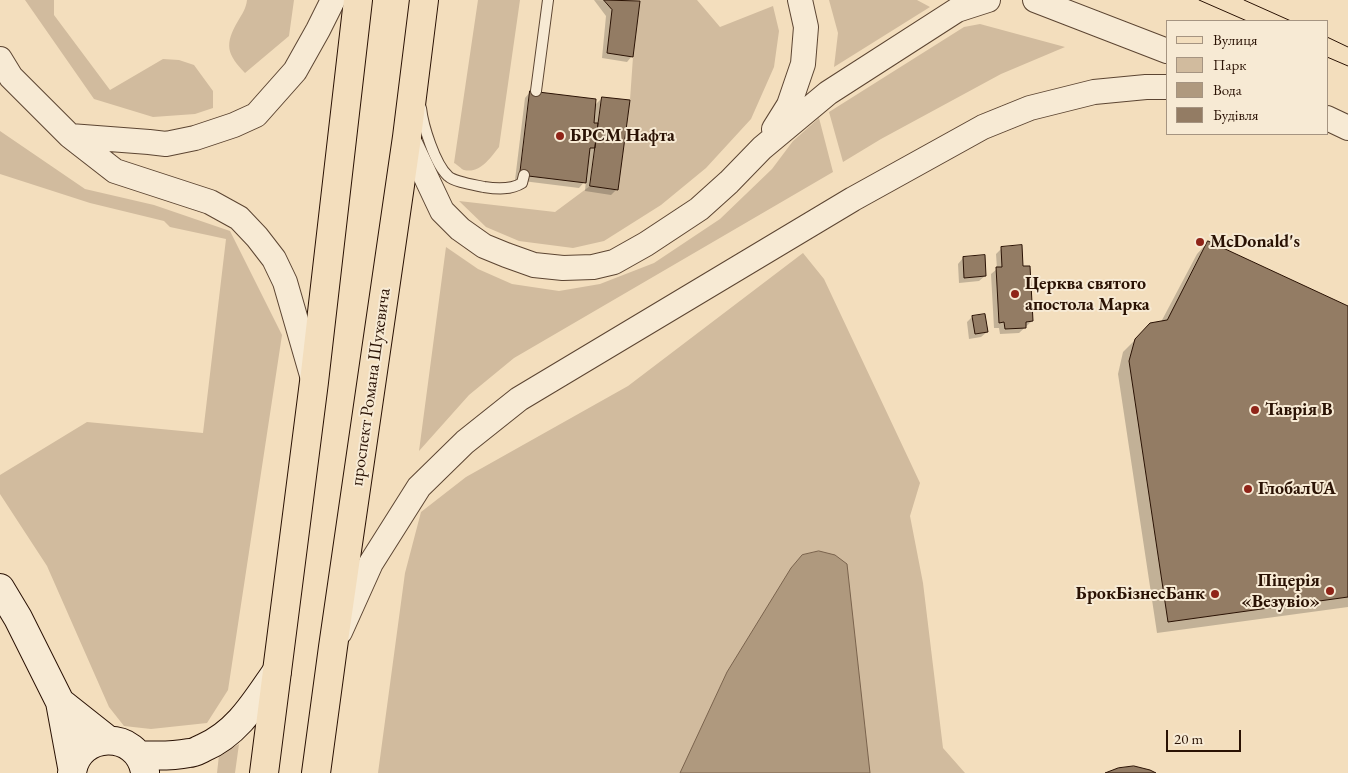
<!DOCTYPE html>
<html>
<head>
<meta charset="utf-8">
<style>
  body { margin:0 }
  #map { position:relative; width:1348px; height:773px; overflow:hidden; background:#f3debd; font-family:"EB Garamond",serif }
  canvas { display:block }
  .legend { position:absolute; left:1166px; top:20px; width:162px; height:115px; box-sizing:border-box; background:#f7ead4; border:1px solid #a59481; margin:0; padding:6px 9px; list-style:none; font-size:15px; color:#2a1204 }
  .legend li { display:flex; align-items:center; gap:10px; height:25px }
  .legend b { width:25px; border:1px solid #a59481 }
  .scale { position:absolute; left:1166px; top:730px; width:75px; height:22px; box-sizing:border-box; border:2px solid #2a1204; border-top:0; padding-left:6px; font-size:15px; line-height:18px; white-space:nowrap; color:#2a1204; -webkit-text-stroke:4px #f7ead4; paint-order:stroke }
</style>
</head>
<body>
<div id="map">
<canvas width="1348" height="773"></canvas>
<ul class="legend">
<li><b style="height:6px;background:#f3debd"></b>Вулиця</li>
<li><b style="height:14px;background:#d1bb9e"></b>Парк</li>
<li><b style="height:14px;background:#af997e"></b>Вода</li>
<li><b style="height:14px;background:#937c64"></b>Будівля</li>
</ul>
<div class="scale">20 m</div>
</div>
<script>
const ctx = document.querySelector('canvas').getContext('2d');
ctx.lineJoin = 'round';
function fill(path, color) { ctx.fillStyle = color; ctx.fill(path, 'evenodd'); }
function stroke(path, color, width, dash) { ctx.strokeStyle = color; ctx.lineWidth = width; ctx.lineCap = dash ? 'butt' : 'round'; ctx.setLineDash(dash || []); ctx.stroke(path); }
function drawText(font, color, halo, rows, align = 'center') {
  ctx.font = font + ' "EB Garamond",serif'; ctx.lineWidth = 4; ctx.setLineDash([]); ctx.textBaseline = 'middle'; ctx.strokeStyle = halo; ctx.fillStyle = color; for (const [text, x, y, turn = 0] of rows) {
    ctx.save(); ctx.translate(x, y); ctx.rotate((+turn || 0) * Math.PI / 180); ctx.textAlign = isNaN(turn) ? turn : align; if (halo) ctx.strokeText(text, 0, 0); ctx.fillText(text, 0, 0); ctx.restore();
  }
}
fill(new Path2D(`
  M25,0h29v15l56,75 53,-31 16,1 15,5 19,26v17l-18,6 -42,3 -59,-18z
  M247,0h47l-5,36 -44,37c-18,-19 -21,-28 -7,-52 4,-7 8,-12 9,-21z
  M478,0h42l-21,147c-8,10 -19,27 -35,23 -3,-1 -7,-6 -10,-7z
  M640,0h57l23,27 53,-21 6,25 -5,36 -23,52 -45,49 -45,37 -57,36 -31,7 -54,-7 -33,-14 -27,-26 96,11 35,-26 28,3 12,-89 3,-43z
  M829,0h88l13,7 -96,60 4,-34z
  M980,24l85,23 -64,27 -120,65 -38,23 -14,-50 135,-85z
  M819,118l14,54 -319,186 -45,37 -50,56 27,-204 32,22 34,15 47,7 41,-7 54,-21 66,-44 52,-50 21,-28z
  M0,131l85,58 69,16 76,26 52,104 -54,355 -21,33 -56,6 -27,-3 -15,-19 -62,-141 -47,-72v-19l87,-53 116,11 23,-194 -56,-12 -6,-6 -74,-18 -90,-29z
  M803,253l21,26 96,204 -10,33 13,67 20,165 22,25h-587l27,-200 16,-61 45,-35 162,-91z
  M239,744l-4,29h-18l2,-18z`), '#d1bb9e');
const water = new Path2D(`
  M819,551l16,4 12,9 23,209h-190l47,-101 64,-104 11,-13z`);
fill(water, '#af997e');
stroke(water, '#7a634d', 1);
fill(new Path2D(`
  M594,0l45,1 -7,55 -5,6 -25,-4 4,-42z
  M530,92l64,14 8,-8 15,91 -6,6 -26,-4 1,-11 -7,8 -64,-8 10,-82z
  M1208,242l140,65v300l-191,26 -39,-259 5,-22 16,-16 22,-14 36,-68z
  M1002,248l20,19 10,54 -13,12 -19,1 -1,-6h-5l-3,-54 6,-5 -1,-15z
  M963,258l22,18 -6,5 -20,2 -1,-19z
  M972,317l15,15 -6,5 -12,2 -2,-17z`), '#0003');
const building = new Path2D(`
  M604,0l36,1 -7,56 -26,-4 5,-43z
  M530,91l66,8 -2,24h4l-3,25h-5l-4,35 -66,-8z
  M602,97l28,3 -12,90 -28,-4z
  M1208,241l140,65v291l-180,25 -39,-261 6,-22 15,-16 17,-3z
  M1022,245l1,21h7l3,55 -7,1v6l-21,1 -1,-7 -5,1 -3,-56h6l-1,-20z
  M985,255l1,21 -22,2 -1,-21z
  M985,314l3,18 -13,2 -3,-18z
  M1134,766l16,4 6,3h-51l13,-5z`);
fill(building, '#937c64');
stroke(building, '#2a1204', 1);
const service = new Path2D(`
  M536,91l12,-91
  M421,108c2,18 14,56 27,68 6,6 27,9 36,11 13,2 27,3 38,-4l2,-8`);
const tertiary = new Path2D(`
  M1035,0l132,51
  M0,59l11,18 59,59 45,35 95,31 29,16 18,19 17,22 11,23 28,97
  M1327,118l21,10
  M774,129l15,-24 14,-41 3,-37 -6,-27
  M70,136l79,6 17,2 29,-6 39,-13 22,-10 39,-44 23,-41 15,-30
  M407,137l35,74 18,18 24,17 22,9 28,10 29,3 30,-1 21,-5 32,-18 53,-35 30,-27 33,-34 66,-55 129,-83 31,-10
  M340,632l31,-69 48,-76 46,-45 54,-43 334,-200 130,-72 47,-19 64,-16 52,-5h21`);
const secondary = new Path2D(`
  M0,588l18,30 42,84 12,65
  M60,702l48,38
  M139,755c16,1 34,1 50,-2 5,0 10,-3 14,-5 35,-15 53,-47 74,-77
  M72,773c5,-42 66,-44 73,-1`);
const primary = new Path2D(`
  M264,773l50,-391 44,-382
  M316,773l17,-126 74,-510 17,-137`);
stroke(service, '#5c4532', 12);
stroke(tertiary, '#5c4532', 26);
stroke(secondary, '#2a1204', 30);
stroke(primary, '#2a1204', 30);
stroke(service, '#f7ead4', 10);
stroke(tertiary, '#f7ead4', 24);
stroke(secondary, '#f7ead4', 28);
stroke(primary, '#f3debd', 28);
stroke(new Path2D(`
  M1199,0l48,21
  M1244,0l47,21
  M1327,37l21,10
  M1327,57l21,9`), '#2a1204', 1);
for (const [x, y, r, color] of [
  [560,136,5,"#8f2418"],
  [1200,242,5,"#8f2418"],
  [1015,294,5,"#8f2418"],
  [1255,410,5,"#8f2418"],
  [1248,489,5,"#8f2418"],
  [1330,591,5,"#8f2418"],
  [1215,594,5,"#8f2418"]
]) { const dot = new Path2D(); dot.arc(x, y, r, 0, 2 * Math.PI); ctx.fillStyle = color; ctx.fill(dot); stroke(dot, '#f7ead4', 2); }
drawText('bold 18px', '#2a1204', '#f7ead4', [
  ["БРСМ Нафта",570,136],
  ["McDonald's",1210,242],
  ["Церква святого",1025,284],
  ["апостола Марка",1025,305],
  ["Таврія В",1265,410],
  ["ГлобалUA",1258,489],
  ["Піцерія",1320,581,"right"],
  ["«Везувіо»",1320,602,"right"],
  ["БрокБізнесБанк",1205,594,"right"]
], 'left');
drawText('18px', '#2a1204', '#f7ead4', [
  ["проспект Романа Шухевича",371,387,-82]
]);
</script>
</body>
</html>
